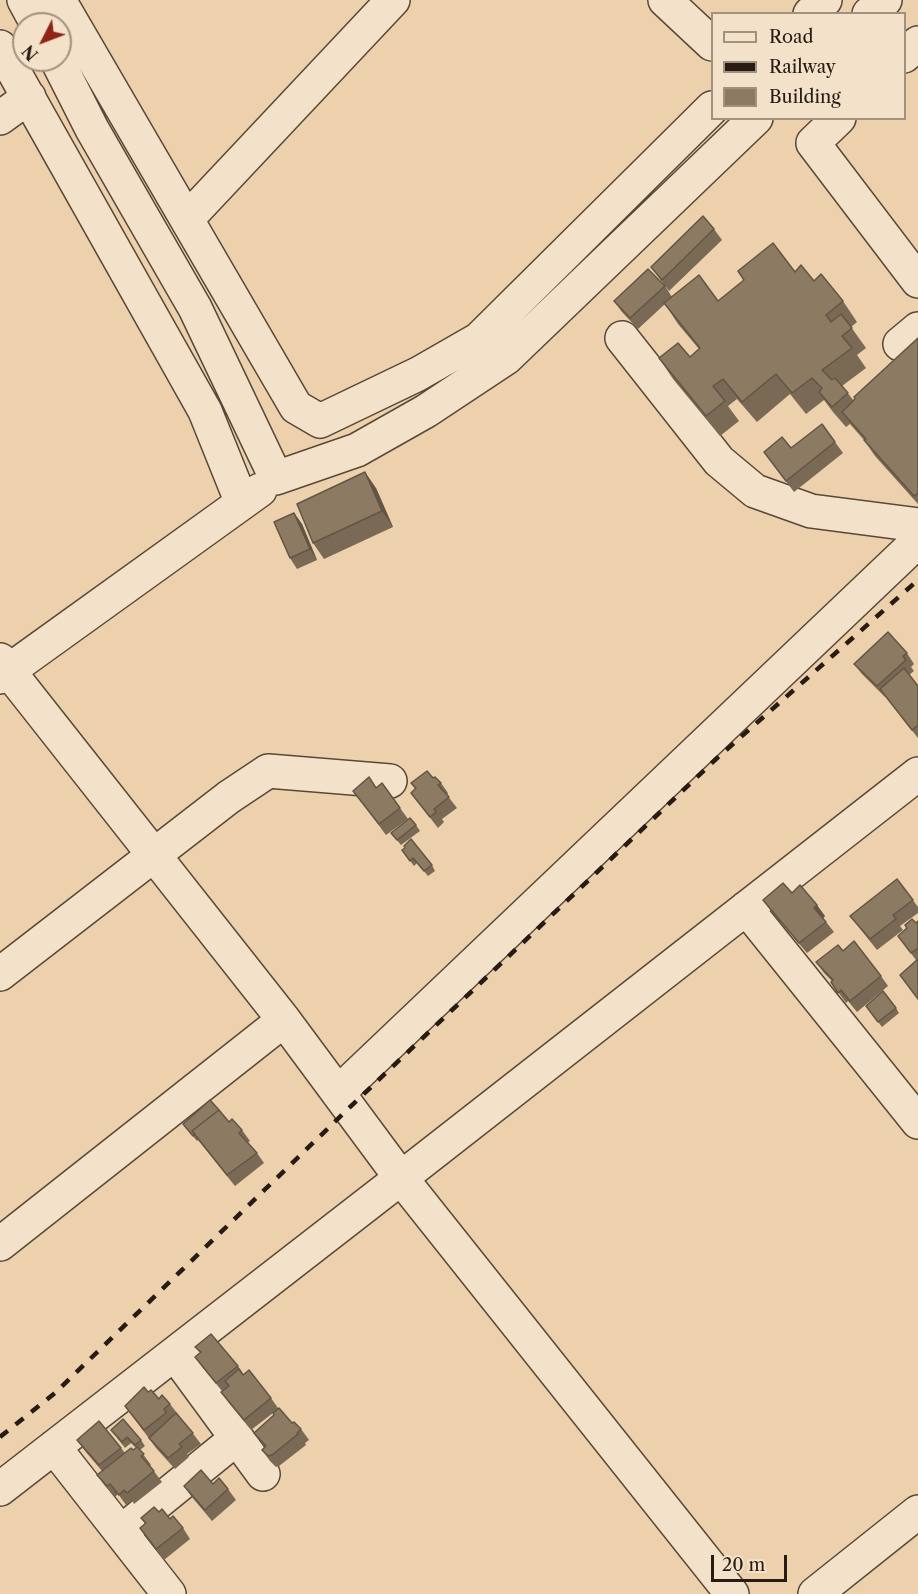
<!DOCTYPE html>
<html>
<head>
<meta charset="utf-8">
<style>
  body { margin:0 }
  #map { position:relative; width:918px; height:1594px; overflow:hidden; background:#ecd1ac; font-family:"Libre Caslon Text",serif }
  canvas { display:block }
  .legend { position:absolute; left:711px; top:12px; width:195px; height:108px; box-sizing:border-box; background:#f3e1c9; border:2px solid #a19280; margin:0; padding:8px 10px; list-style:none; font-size:18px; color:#271b13 }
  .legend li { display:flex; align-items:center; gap:12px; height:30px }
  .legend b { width:30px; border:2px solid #a19280 }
  .north { position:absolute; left:12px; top:12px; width:60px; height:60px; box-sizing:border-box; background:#f3e1c9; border:2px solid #a19280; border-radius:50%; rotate:228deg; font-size:16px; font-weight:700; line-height:24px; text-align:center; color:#271b13 }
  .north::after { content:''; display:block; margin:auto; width:21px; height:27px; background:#8f2418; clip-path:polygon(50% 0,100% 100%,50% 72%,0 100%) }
  .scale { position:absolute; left:711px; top:1555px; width:76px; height:27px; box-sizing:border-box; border:3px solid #271b13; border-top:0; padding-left:8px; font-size:18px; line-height:21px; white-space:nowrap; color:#271b13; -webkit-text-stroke:4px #f3e1c9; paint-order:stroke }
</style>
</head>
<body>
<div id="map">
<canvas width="918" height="1594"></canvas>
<ul class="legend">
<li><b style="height:8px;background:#f3e1c9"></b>Road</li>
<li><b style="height:8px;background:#271b13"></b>Railway</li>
<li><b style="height:16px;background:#8d7a63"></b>Building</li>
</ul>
<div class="north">N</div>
<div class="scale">20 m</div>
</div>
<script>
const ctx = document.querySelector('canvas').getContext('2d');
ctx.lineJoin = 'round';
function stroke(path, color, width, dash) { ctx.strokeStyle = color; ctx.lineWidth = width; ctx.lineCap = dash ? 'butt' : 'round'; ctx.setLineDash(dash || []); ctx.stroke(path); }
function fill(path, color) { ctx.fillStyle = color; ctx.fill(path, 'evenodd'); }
const minor = new Path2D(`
  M24,0l13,24
  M59,0l237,407 24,14 98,-47 61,-35 233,-231
  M665,0l47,44
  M810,14l15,-14
  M869,14l16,-14
  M0,47l205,364 37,92
  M904,56l14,-13
  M57,60l35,69 103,179 81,170 81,-28 69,-39 80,-53 250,-240
  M0,118l29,-21
  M839,118l-26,25 105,138
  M187,219l206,-219
  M622,338l97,123 36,30 56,20 107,14
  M900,344l18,-15
  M0,660l284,360 117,158 331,416
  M0,677l260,-187
  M746,908l172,214
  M0,974l229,-177 39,-26 122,10
  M338,1093l580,-552
  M0,1244l284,-224
  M175,1354l88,120
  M54,1447l115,147
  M0,1489l401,-311 517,-404
  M121,1532l116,-94
  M815,1594l103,-82`);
stroke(minor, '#584839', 36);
stroke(minor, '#f3e1c9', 33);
stroke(new Path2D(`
  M0,1437l55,-44 294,-285 367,-349 202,-179`), '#271b13', 4.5, [10, 10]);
fill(new Path2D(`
  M714,229l8,11 -53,51 -18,-24z
  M795,272l19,9 29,20 14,21 -6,5 15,21 -9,7 9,13 -24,18 12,15 64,-63v166l-43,-48 -11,-16 -14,-16 -4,3 -13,-15 -9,-12 -18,14 -16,-20 -33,28 -20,-23 -9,7 11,15 -19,15 -47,-57 -14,-21 31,-1 9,-8 -21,-25 -13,-20 -27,25 -16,-17 -8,-11 51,-15 7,11 46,4z
  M835,442l8,11 -49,39 -30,-40z
  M376,488l17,39 -69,32 -11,-16z
  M294,513l8,11 15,36 -20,9 -7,-11z
  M907,653l7,11 -3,3 3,4 -5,4 9,11v52l-33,-42v1l-23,-23 -8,-10z
  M433,778l8,5 7,10 -1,2 10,13 -15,11 2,3 -6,6 -27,-35 4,-4 -4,-6z
  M382,783l26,36 -22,16 -33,-44 23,-3z
  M416,825l4,6 -19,14 -10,-12z
  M402,850l30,15 3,6 -7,5 -11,-13 -3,3z
  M897,879l21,28v6l-18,13 3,4 -26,20 -27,-34z
  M792,893l33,23 -2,2 11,14 -27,21 -36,-42 -8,-11z
  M918,921v78l-2,-39 -18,-24z
  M843,951l38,25 7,10 -31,26 -9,-11 -2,2 -15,-21 1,-1 -8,-8 -8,-11z
  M866,1006l30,2 3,5 -17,14z
  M229,1122l13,8 8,11 -3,2 10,10 7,10 -29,23 -37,-46 -1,1 -14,-17z
  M195,1347l43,19 6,9 27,23 7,10 14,15 9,6 8,11 -4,3 1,2 -27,21 -3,1 -6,-6 -8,-11 3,-3 -11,-14 20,-18 -1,-2 -22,17 -22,-27 -8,-11 1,-1 -19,-23 -8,-11 5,-4z
  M148,1392l22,12 31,40 -14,10 2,3 -14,12 -19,-21 -31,-42z
  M111,1430l30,10 4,6 -5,4 11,15 -1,1 12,16 -28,22 -2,-4 -6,5 -8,-11 -3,3 -10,-11 -8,-11 5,-4 -17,-20 -8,-11 44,8 4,5 8,-3 3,-2 -5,-5 -6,5z
  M213,1484l15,5 8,11 -24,21 -21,-25 -7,-10z
  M159,1512l24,16 7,11 -26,21 -24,-32 5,-4 -4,-6z`), '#796955');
fill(new Path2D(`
  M365,472l11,16 17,39 -11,-16z
  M294,513l8,11 15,36 -7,-11z
  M817,905l8,11 -3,3 -8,-11z`), '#635545');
const building = new Path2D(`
  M703,216l11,13 -52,51 -11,-13z
  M773,243l22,29 6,-7 13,16 7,-7 22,27 -17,14 5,7 10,-8 11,14 -10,8 10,12 -30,22 10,10 3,-2 13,15 -16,14 -13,-15 3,-4 -10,-10 -20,15 -16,-19 -34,28 -19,-23 -10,7 12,15 -19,15 -47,-58 19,-15 12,14 10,-9 -36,-45 35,-28 19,26 26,-21 -6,-9z
  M648,269l17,17 -35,32 -16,-17z
  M918,338v155l-4,3 -50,-56 2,-1 -24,-27 13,-13 -1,-2z
  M822,424l13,18 -49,39 -22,-29 18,-15 9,11z
  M365,472l17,39 -69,32 -16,-39z
  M294,513l16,36 -20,9 -16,-36z
  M888,632l19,21 -4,3 3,4 -29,26 -23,-22z
  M904,668l14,18v39l-6,5 -32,-41z
  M427,771l6,7 2,-1 6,6 -3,2 11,12 -15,12 2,3 -6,5 -19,-24 5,-5 -5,-5z
  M369,777l7,11 6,-5 18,25 -21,16 -26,-33z
  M410,818l6,7 -19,15 -6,-7z
  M411,839l21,26 -8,6 -11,-13 -3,3 -8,-11 3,-2 -1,-2z
  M897,879l16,21 -20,15 3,4 -26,20 -20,-23z
  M783,883l9,10 8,-8 17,20 -3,3 12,14 -27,21 -36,-43z
  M912,919l4,4 2,-2v27l-7,5 -13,-17 9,-8 -2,-3z
  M854,941l27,35 -31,25 -9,-11 -3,3 -7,-11 2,-2 -17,-18 22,-17 5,6z
  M918,959v40l-18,-24z
  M883,991l13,17 -18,14 -12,-16z
  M210,1100l9,10 -27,21 3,3 -2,2 -10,-12z
  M219,1110l10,12 3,-3 10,11 -3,3 18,20 -30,22 -35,-44z
  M211,1334l27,32 -22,17 -21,-26 6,-5 -6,-5z
  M239,1369l4,6 6,-5 22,28 -27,22 -23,-28 8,-6 -4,-5z
  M144,1387l4,5 3,-2 8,9 3,-4 8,9 -6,5 2,4 -22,17 -19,-24z
  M279,1408l13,15 2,-1 7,7 -4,4 1,1 -26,21 -4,1 -6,-6 4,-4 -12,-13 20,-18 -1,-2z
  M176,1413l17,20 -14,11 3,3 -14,11 -19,-20z
  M123,1419l18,21 -6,5 -8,-8 -5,5 -11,-12z
  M99,1421l22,27 -22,17 -22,-25z
  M137,1447l7,7 -3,2 13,15 -27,22 -3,-3 -5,5 -9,-11 -3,2 -10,-11 34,-27 2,2z
  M201,1470l12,14 6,-6 9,11 -23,21 -21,-24z
  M154,1507l5,5 3,-3 8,10 3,-3 10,12 -27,21 -16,-21 6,-5 -5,-5z`);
fill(building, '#8d7a63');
stroke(building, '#635545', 1.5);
</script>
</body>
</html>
